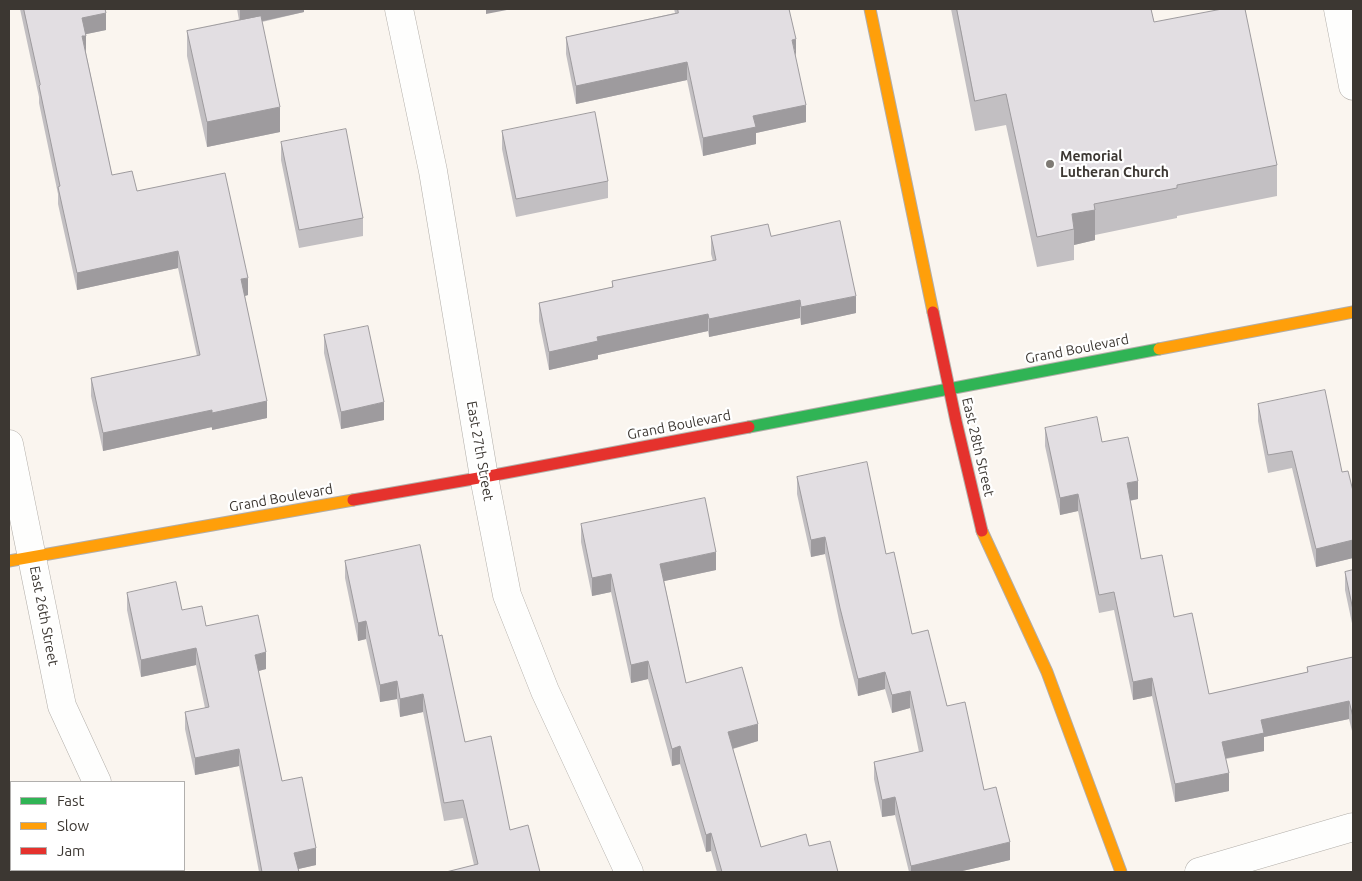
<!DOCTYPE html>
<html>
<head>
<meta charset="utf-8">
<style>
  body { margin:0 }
  #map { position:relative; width:1362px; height:881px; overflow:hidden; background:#faf5ef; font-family:Ubuntu,sans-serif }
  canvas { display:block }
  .frame { position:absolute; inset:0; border:10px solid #3c3732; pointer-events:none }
  .legend { position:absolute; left:10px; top:781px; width:175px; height:90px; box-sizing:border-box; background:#fff; border:1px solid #b1afad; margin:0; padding:6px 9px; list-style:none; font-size:15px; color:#3c3732 }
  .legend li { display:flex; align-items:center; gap:10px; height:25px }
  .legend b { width:25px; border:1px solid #b1afad }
</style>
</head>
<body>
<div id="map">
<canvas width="1362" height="881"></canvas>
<div class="frame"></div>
<ul class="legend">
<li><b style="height:6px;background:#30b455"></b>Fast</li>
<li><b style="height:6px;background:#ff9f0a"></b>Slow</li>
<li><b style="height:6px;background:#e5322d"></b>Jam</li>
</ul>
</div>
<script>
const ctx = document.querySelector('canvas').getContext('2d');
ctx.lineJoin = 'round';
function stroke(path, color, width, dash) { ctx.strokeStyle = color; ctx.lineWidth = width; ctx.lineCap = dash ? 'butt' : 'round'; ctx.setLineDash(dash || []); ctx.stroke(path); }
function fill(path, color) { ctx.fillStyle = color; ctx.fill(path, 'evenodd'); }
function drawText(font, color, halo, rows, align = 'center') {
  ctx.font = font + ' Ubuntu,sans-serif'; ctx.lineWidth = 4.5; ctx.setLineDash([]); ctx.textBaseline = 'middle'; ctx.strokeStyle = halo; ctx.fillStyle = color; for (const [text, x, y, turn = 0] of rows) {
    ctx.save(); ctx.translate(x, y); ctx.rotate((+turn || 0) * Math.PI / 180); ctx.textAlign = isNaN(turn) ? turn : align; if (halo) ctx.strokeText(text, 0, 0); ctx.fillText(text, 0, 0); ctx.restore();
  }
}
const street = new Path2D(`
  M399,9l34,162 51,306 23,118 38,96 84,181
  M1338,9l15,77
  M9,444l53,262 35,76
  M136,870l1,2
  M1199,872l154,-45`);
const fast = new Path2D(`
  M749,427l410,-78`);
const slow = new Path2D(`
  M870,9l63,303
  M1159,349l194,-37
  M982,531l65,141 74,200
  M9,561l344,-61`);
const jam = new Path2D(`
  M933,312l23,109 26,110
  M353,500l131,-23 265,-50`);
stroke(street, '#b2aea9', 29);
stroke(fast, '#b2aea9', 13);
stroke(slow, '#b2aea9', 13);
stroke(jam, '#b2aea9', 13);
stroke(street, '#fefefd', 28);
stroke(fast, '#30b455', 11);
stroke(slow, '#ff9f0a', 11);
stroke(jam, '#e5322d', 11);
fill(new Path2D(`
  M20,9h85l1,21 -20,4v19l26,122 25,16 111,104 -3,1 22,122 -55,12v-3l-109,24 -12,-55v-18l106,-22 -19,-88 -101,22 -19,-86v-10l-19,-91v-6z
  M237,9h67v3l-42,10 18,110 -73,15 -20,-91v-25l52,-11z
  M674,9h115l6,48 11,65 -50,11v11l-53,12 -16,-76 -111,24 -10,-50v-17l109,-24z
  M951,9h200l3,13 123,143v31l-100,20v2l-82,17v5l-21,5v15l-37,7 -31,-142 -31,6z
  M502,131l106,50v17l-92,19 -14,-68z
  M281,142l82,76v18l-64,12 -18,-88z
  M711,236h60l85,77 -55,12 -1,-7 -91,19 -1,-6 -110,24v4l-49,11 -10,-49v-18l73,-16v-6l101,-20 -2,-7z
  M324,335l60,85 -43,9 -17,-76z
  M1258,404l84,68 11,19v67l-37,9 -24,-99 -24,5 -10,-52z
  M1045,428l57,14 36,57 -8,2 11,58 33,58 35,77 98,-22v-5l46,-10v78l-4,-16 -85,18v14l-38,8 3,32 -54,11 -23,-106 -19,4 -19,-90 -15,3 -21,-102 -18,4 -15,-69z
  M797,477l89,77 26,80 35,72 37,84 26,70 -52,12h-49l-14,-57 -13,2 -8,-38v-17l45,-10 -9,-44 -18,5 -7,-24 -27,7 -18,-71 -15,-71 -14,3 -14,-63z
  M581,524l135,46 -52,11 22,102 72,58 -25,8 28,98 48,-1 29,26h-121l-6,-21 -5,1 -26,-88 -8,2 -24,-87 -17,4 -20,-91 -19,4 -11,-54z
  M345,561l94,75 26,106 45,88 30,42 -66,-7 -11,-47 -19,3 -21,-109 -23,5 -3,-18 -17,3 -14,-63 -8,2 -13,-63z
  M1353,570v58l-8,-38v-18z
  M127,593l55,17 24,16 60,43 -8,2 24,110 34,84 -18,4 1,3h-40l-20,-106 -44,9 -10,-46v-17l20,-4 -9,-43 -55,12 -14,-67z`), '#c2bfc2');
fill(new Path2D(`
  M240,9h64v3l-64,14z
  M486,9h26l-26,5z
  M106,13v17l-24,5v-17z
  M82,36h4v17z
  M796,39v18l-4,-17z
  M687,62v18l-111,24v-18z
  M806,105v17l-50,11v11l-53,12v-18l50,-22z
  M280,107v25l-73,15v-25z
  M1095,210v30l-21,5v-16l-2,-15z
  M178,251v17l-101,22v-17z
  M248,278v17l-7,2v-18z
  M856,296v17l-55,12v-18z
  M800,300v18l-91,19v-18z
  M708,314v17l-110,24v4l-49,11v-18l48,-15z
  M267,401v17l-55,12v-17z
  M384,402v18l-43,9v-17z
  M212,410v17l-109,24v-18z
  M1138,481v18l-11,2v-18z
  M1078,494v17l-18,4v-17z
  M825,537v17l-14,3v-17z
  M1353,540v18l-37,9v-18z
  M716,552v18l-56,12v-18z
  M611,574v18l-19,4v-18z
  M366,621v18l-8,2v-18z
  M196,648v17l-55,12v-17z
  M266,652v17l-11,3v-17z
  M648,661v18l-17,4v-18z
  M885,672v17l-27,7v-17z
  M1152,678v18l-19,4v-18z
  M397,681v18l-17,3v-17z
  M910,691v17l-18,5v-18z
  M423,694v18l-23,5v-18z
  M1349,701v18l-85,18v14l-42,8v-17l39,-22z
  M758,724v17l-30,9v-18z
  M680,746v18l-8,2v-17z
  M239,749v17l-44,9v-17z
  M1229,773v18l-54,11v-18z
  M895,797v18l-13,2v-17z
  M711,833v18l-5,1v-17z
  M1010,842v18l-52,12h-47v-6z
  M316,848v17l-22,5v-17z`), '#9e9b9e');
const building = new Path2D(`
  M24,9h81l1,4 -24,5 4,18h-4l30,139 20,-4 5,20 88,-18 23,105 -7,1 26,122 -55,12v-3l-109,23 -12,-55 109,-23 -22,-104 -101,22 -19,-86 2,-1 -21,-100 1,-1z
  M678,9h111l7,30 -4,1 14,65 -53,11 3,11 -53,11 -16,-76 -111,24 -10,-49 112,-24z
  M957,9h194l3,13 68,-13h23l32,156 -100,20v3l-83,16 1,6 -23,4 2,15 -37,8 -31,-143 -31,7z
  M261,16l19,91 -73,15 -20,-91z
  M595,112l13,69 -92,18 -14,-68z
  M346,129l17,89 -64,12 -18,-88z
  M840,221l16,75 -55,11 -1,-7 -91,19 -1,-5 -111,23 1,4 -49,11 -10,-49 74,-16 -1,-6 104,-21 -5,-24 57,-12 3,12z
  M368,326l16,76 -43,10 -17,-77z
  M1325,390l17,82 6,-1 5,20v49l-37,9 -24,-98 -24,4 -10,-51z
  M1097,417l5,25 26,-5 10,44 -11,2 14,76 21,-4 12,62 18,-4 17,81 99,-22 -1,-5 46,-10v60l-4,-16 -88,19 3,13 -42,9 7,31 -54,11 -23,-106 -19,4 -19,-90 -15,3 -21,-101 -18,4 -15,-70z
  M867,462l19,92 8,-2 18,82 16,-4 19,76 18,-4 19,88 12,-3 14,55 -99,24 -16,-69 -13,3 -8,-38 49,-11 -13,-60 -18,4 -7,-23 -27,7 -18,-71 -15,-71 -14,3 -14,-63z
  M705,498l11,54 -56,12 26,119 56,-16 16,57 -30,8 33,115 45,-13 3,12 21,-5 8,31h-116l-11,-39 -5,2 -26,-89 -8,3 -24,-88 -17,4 -20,-91 -19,4 -11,-54z
  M420,545l19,91 3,-1 23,107 26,-6 19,94 18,-5 12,47h-94l32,-8 -15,-64 -19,3 -21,-109 -23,5 -3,-18 -17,4 -14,-64 -8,2 -13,-62z
  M1353,570v40l-8,-38z
  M176,582l6,28 20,-4 4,20 52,-11 8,37 -11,3 27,126 20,-4 14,71 -22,5 5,19h-37l-23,-123 -44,9 -10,-46 24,-5 -13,-59 -55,12 -14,-67z
  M9,793h2v77h28v2h-30z`);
fill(building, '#e2dee2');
stroke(building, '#9e9b9e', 1);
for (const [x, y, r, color] of [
  [1050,164,5,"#7e7a74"]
]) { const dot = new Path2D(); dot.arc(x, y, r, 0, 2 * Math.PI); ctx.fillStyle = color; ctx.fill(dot); stroke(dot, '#fff', 2); }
drawText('bold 14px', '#3c3732', '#fff', [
  ["Memorial",1060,156],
  ["Lutheran Church",1060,172]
], 'left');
drawText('14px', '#3c3732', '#fff', [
  ["Grand Boulevard",1077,349,-11],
  ["Grand Boulevard",679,425,-11],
  ["East 28th Street",978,447,77],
  ["East 27th Street",480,451,80],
  ["Grand Boulevard",281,498,-10],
  ["East 26th Street",44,616,79]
]);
</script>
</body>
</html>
